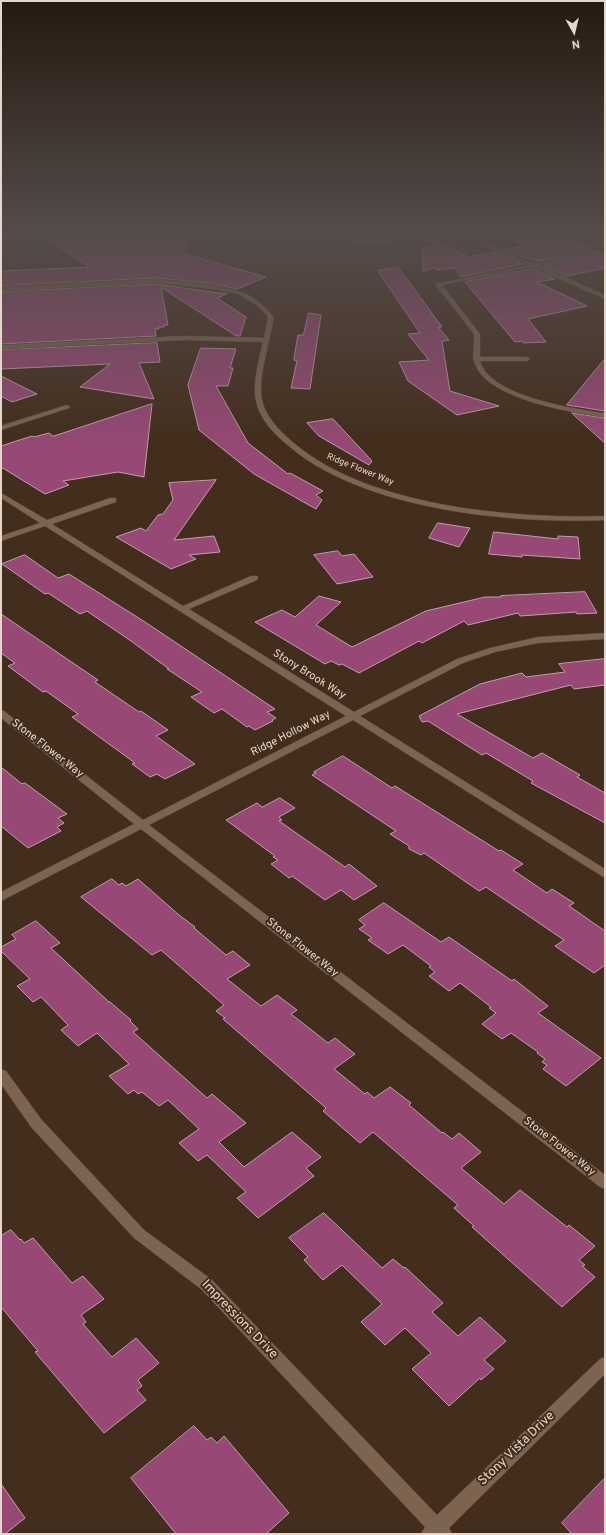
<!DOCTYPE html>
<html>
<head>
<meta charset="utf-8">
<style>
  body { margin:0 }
  #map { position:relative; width:606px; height:1535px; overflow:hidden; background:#432d1c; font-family:Overpass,sans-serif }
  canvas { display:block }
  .frame { position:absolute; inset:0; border:2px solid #e6d7cd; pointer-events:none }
  .north { position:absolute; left:554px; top:12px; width:40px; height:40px; -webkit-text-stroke:3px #432d1c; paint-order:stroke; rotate:172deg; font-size:11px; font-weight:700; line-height:16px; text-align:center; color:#e6d7cd }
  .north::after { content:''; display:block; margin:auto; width:14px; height:18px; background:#e6d7cd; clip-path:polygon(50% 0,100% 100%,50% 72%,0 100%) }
</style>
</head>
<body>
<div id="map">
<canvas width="606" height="1535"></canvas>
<div class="frame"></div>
<div class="north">N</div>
</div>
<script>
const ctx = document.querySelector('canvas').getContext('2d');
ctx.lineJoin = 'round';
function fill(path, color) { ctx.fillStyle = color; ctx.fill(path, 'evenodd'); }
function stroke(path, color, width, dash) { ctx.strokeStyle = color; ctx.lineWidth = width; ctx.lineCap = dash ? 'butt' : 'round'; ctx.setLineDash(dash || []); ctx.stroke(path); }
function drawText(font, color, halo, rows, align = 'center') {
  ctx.font = font + ' Overpass,sans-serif'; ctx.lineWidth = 4; ctx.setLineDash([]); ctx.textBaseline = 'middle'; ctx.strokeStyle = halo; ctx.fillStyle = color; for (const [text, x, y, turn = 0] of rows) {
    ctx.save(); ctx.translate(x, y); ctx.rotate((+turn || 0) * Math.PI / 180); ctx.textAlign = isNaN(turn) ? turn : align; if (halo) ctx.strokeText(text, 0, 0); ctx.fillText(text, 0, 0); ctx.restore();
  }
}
const building = new Path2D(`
  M153,235l35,1 -3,18 81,23 -29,12 -27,-6 -55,-5 -154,8v-15l89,-4 -45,-29 64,2 24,-2 6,4z
  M503,235h60l23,11 -35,13 -16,2 -30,-11 18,-4z
  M431,240h5l33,17 26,-5 27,12 -61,13 -7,-9 -16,2 -4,-2 -11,3 -1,-22 14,-3z
  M593,249l12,6v13l-38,8 -23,-10z
  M398,267l44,60h-4l11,13 -7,1 8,50 49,15 -42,9 -49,-34 -9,-19 30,-2 -21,-26 12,-1 -42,-62z
  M532,269l23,10 -18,3 50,24 -59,13 18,23 -23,1 -1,-2 -7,1 -50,-60z
  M155,284l72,10 -10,4 29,19 -6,19h-4l-75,-49 7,38h-4v2h-6l1,2h-4l1,7 -155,8v-52z
  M309,313l12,2 -11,74 -19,-1 6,-27 -3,-1v-2l4,-23h5z
  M157,343l3,19 -21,1 15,36 -74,-12 30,-23 -109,5v-19z
  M201,348l35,1 -6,19h3l-5,18h-12l32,57 40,31 2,-1 33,18 -7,4 6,5 -6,9 -62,-35 -55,-44 -11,-45z
  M605,359v52l-38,-6z
  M1,376l36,18 -25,8 -11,-6z
  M152,404l-8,73 -26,-5 -55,9 6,4 -24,9 -44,-27v-21l31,-10 2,1 15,-4 4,3z
  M572,413l33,5v25z
  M333,419l39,42 -3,4 -50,-29 -12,-13z
  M216,480l-42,60 40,-4 6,16 -31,3 7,4 -25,10 -55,-32 25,-9 5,3 12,-16 5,-1 10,-14 -4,-17z
  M438,523l32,5 -11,19 -30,-9z
  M494,532l64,7v-3l20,1 2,22 -58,-4v2l-33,-3z
  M338,551l4,5 12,-2 19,23 -36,7 -23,-29z
  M25,555l33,23 11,-4 76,48 130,87 -8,3 9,6 -4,2 1,1 -18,9 -6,-4 -2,1 -25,-18 -8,4 -23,-16 11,-5 -35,-23h2l-38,-28 -44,-30 -7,3 -32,-21 -3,1 -43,-30z
  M585,592l12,21 -20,1 -1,-2 -56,4 -2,-3 -50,12 -4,-4 -42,22 -3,-2 -60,32 -17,-9 -3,1 -8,-4 -6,3 -70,-42 27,-12 13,7 24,-21 22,6 -25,23 36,22 74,-36 59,-14h16v-1z
  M1,614l97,66 -3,2 44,30 2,-1 27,19 -12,6 39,28 -30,15 -8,-5 -7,3 -18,-13 3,-1 -63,-46 6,-3 -32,-23 -3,1 -35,-26 7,-3 -14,-10z
  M605,659v26l-31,4 -3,-4 -114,29 76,44 9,-5 38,22 -3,2 28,16v30l-74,-40 2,-2 -47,-28 -4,2 -54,-34 -6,1 -3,-6 61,-32 42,-11 4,4 39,-5 -6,-8z
  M343,756l49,32 3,-2 104,65 2,-1 22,14 -10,6 34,23 5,-4 22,14 -5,3 36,25v34l-11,8 -39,-27 9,-6 -78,-53 -7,4 -55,-38 -3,2 -12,-6v-3l-19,-12 6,-3 -84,-56 4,-2 -2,-1z
  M1,767l21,17 3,-1 42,31 -9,4 6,5 -7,4 4,4 -33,17 -27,-22z
  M280,798l15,10 -16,9 3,3 -3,1 66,46 4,-3 28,22 -23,14 -13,-10 -16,10 -33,-24 -3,2 -18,-14 7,-4 -5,-3 2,-1 -49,-36 31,-17 5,4z
  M112,879l7,6 3,-2 4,3 12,-7 41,36 16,12 -1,1 32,27 7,-4 17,14 -23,14 34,27 16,-11 20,15 -6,4 37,29 7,-5 20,16 -21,15 31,25 2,-2 7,6 16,-11 21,16 -2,2 33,28 1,-1 9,7 7,-6 22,19 -20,16 43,36 16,-14 47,37 2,-2 26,21 -16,14 6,5 -3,1 13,11 -33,30 -90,-80 2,-1 -20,-18 4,-3 -85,-73 -13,11 -37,-32 3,-3 -103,-89 2,-1 -9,-7 8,-6 -63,-55 -9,5 -71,-58z
  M384,903l57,39 8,-5 63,44 2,-2 34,27 -10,7 63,45 -35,28 -23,-17 4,-4 -5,-3 3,-3 -8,-6 1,-1 -27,-19 -9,6 -20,-15 14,-11 -7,-5 2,-1 -31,-24 -11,8 -20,-15 6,-4 -6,-5 2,-1 -28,-21 -15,9 -20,-14 4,-2 -13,-9 6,-4 -6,-5z
  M36,921l24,22 -9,5 58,54h1l21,18 -1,1 8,8 -5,3 74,66 5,-4 34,29 -27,19 25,25 48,-35 29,25 -15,11 8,8 -56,42 -21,-20 9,-6 -39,-37 -9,6 -19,-18 20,-14 -31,-29 -9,6 -17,-14 -4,2 -4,-4 -6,4 -19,-18 20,-12 -32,-31 -19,13 -17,-16 7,-5 -27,-28 -8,5 -16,-16 13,-7 -29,-28v-4l15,-8 -4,-4z
  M324,1213l58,55 11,-9 11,9 1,-1 38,36 -11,9 26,24 22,-19 26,24 -22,19 10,9 -13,11 -1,-2 -31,28 -37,-37 19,-16 -26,-25 -20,17 -24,-23 21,-18 -40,-39 -19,15 -19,-20 4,-3 -19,-19z
  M11,1230l9,10 1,-1 3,4 9,-5 39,45 11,-7 21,23 -23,16 5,7 -3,2 29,33 24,-19 23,25 -21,17 4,6 -5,4 9,10 -42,33 -69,-81 3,-1 -37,-44v-71z
  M194,1426l13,14 4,-3 6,6 7,-7 65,77 -23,21h-90l-45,-56z
  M605,1478v56h-33l-10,-11z
  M1,1484l24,34 -20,16h-4z`);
fill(building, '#974875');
stroke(building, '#c0a0b0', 1);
const street = new Path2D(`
  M280,235l91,3 94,-3 -3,2 -91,5 -88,-5z
  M468,235h5c10,5 53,28 62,28 19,0 49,-17 70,-22v4c-23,4 -43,16 -66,20l66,30v4l-73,-32 -90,18 38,49v23h47l3,2 -3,2h-47c9,35 94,48 125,52v4c-32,-4 -118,-18 -130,-53 -4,-9 0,-20 -1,-30l-39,-50 92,-19 -41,-19z
  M155,279c28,3 59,3 86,13 13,4 23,14 32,24 1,6 -2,14 -3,20 -4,21 -14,50 -6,71 7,16 19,27 31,37 74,62 216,75 310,72v4c-95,4 -240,-10 -315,-73 -15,-12 -30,-27 -34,-46 -4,-18 3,-41 7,-59l-79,-2 -183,9v-4l183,-9 80,2 4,-21 -11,-12 -19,-11 -27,-5 -56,-6 -154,8v-4z
  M67,405l3,2 -1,1 -68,22v-4z
  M1,493l46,27 63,-22h6v4l-64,22 131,82 68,-30h6l1,2 -1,2 -68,29 165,103 103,-53 33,-11 48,-11 67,-4v6l-67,4 -43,9 -32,11 -103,53 245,153v9l-252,-158 -204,105 456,350v14l-5,-2 -459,-358 -140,72v-9l133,-68 -133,-106v-8l3,1 139,109 203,-104 -301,-190 -44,15v-5l39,-13 -39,-25z
  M1,1069l5,2 35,48 103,111 67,49 226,236 163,-156 5,-2v17l-156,154 3,6h-31l4,-7 -224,-238 -67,-51 -103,-111 -30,-43z`);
stroke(street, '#5e4b3d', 1);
fill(street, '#7c6451');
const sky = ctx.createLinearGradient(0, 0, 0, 450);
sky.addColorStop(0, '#25190f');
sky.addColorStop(0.52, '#554c4b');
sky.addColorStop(1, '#554c4b00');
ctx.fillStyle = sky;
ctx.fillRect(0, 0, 606, 450);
drawText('9px', '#e6d7cd', '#432d1c', [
  ["Ridge Flower Way",360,470,22]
]);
drawText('11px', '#e6d7cd', '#432d1c', [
  ["Stony Brook Way",309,675,32],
  ["Ridge Hollow Way",291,734,-27],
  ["Stone Flower Way",47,749,38],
  ["Stone Flower Way",302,948,38],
  ["Stone Flower Way",559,1147,38]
]);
drawText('13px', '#e6d7cd', '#432d1c', [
  ["Impressions Drive",239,1320,46],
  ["Stony Vista Drive",517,1449,-44]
]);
</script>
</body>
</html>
